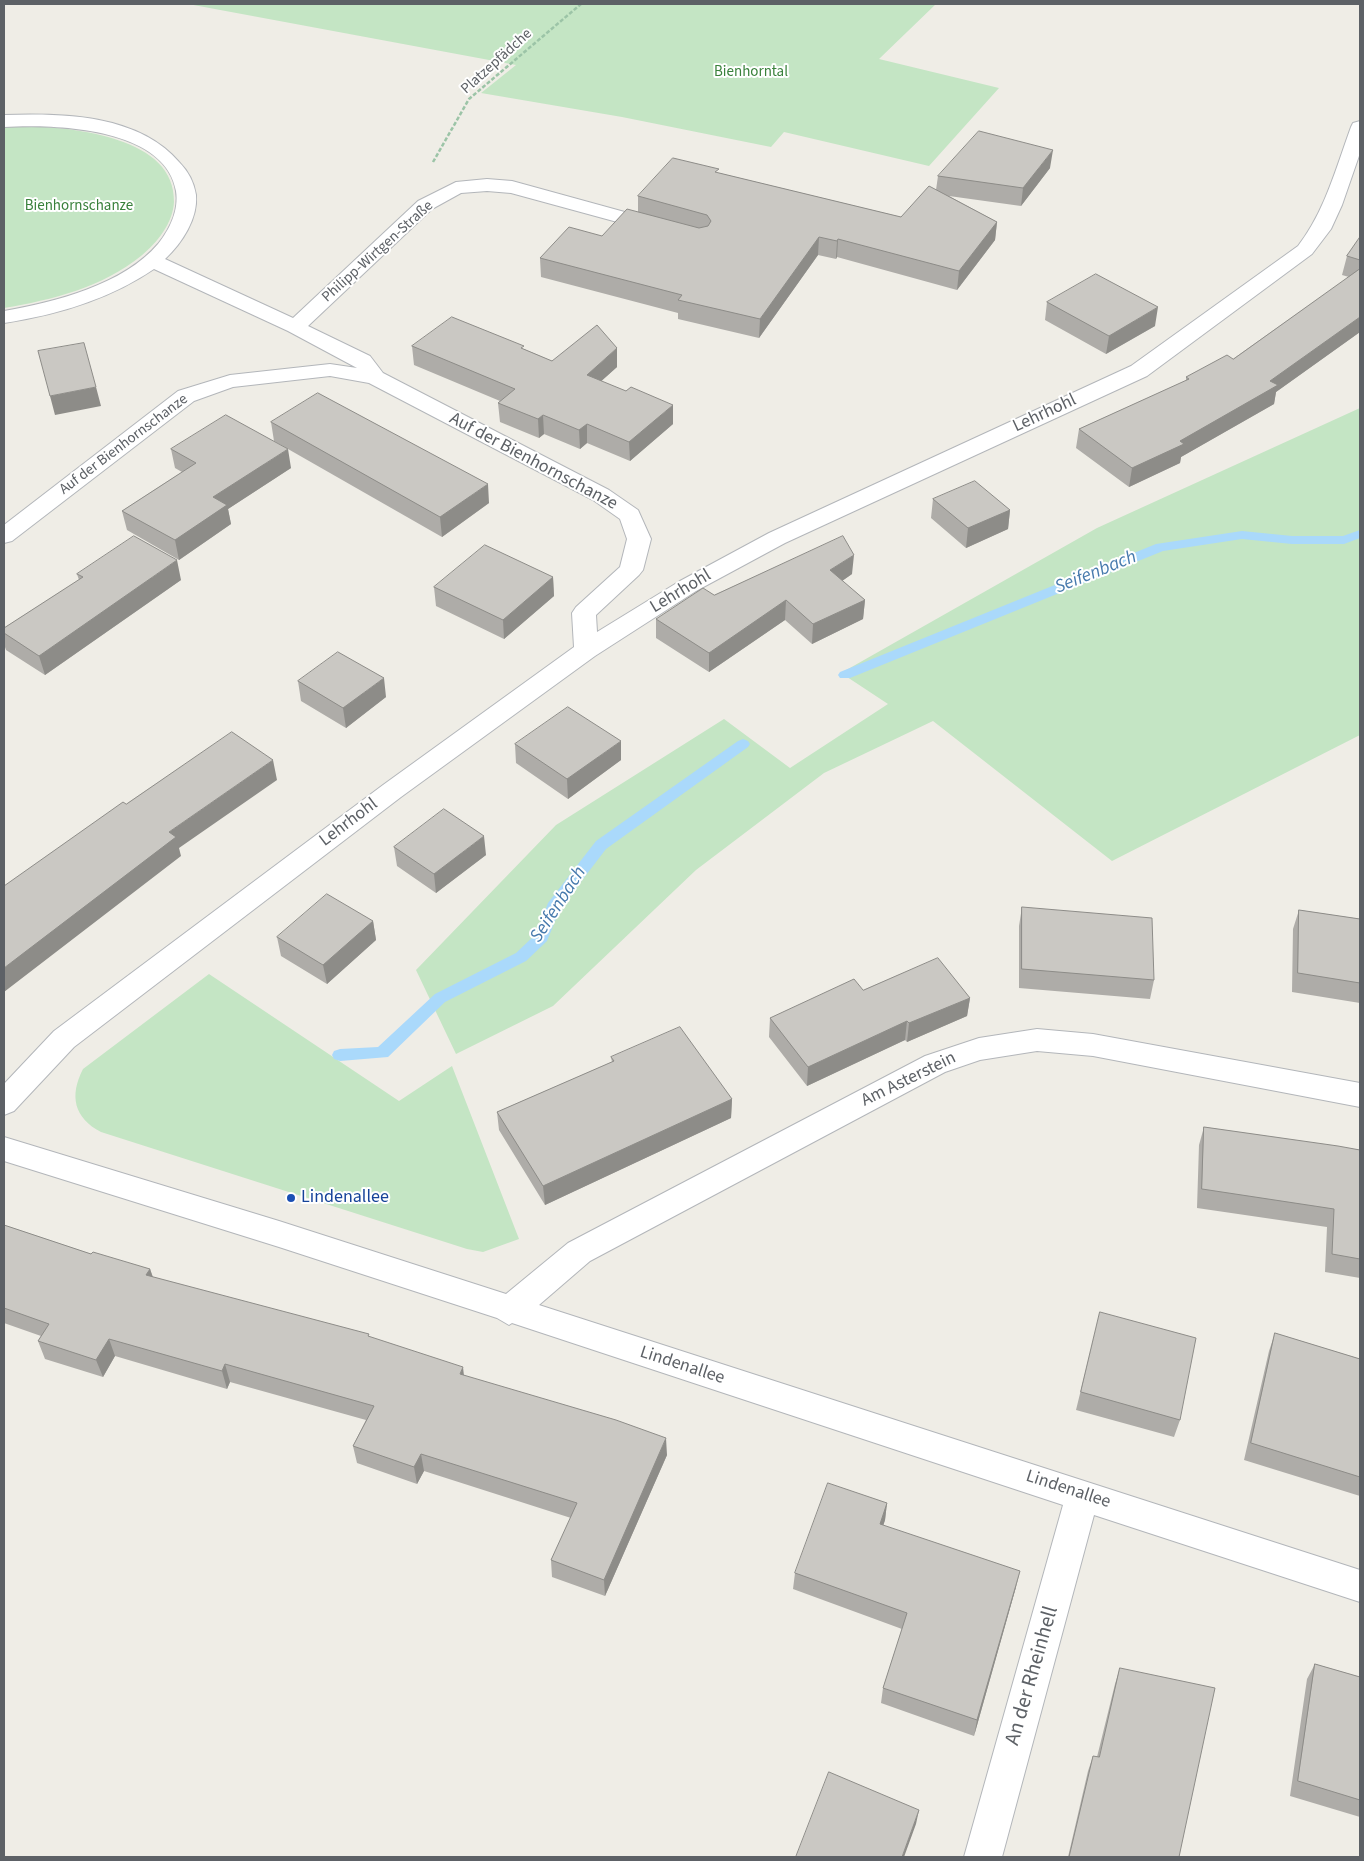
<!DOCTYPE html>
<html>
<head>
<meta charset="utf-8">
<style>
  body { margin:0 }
  #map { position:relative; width:1364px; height:1861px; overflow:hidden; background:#efede6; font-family:"Source Sans 3",sans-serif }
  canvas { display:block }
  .frame { position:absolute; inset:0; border:5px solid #5d6166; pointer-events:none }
</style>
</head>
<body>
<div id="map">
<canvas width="1364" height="1861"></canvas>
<div class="frame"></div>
</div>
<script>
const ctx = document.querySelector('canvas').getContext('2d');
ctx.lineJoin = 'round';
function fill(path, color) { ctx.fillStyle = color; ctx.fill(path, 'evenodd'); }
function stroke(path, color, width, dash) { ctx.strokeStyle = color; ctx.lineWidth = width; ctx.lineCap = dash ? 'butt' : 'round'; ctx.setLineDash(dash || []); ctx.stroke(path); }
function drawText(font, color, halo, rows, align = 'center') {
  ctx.font = font + ' "Source Sans 3",sans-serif'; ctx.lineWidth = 4; ctx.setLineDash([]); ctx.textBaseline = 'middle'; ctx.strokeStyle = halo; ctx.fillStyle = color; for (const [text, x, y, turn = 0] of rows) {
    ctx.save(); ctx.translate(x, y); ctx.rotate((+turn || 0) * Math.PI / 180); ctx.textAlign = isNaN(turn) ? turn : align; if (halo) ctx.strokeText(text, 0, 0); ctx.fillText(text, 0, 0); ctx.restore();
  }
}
fill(new Path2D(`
  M188,4h748l-57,55 120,29 -70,78 -145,-34 -13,15 -149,-30 -141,-24 35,-28z
  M29,126c45,2 147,11 145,76 -1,21 -17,41 -33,54 -38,31 -89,44 -137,52v-181z
  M1360,408v327l-248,126 -179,-140 -109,52 -128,97 -143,136 -97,48 -40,-84 140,-145 168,-106 66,49 98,-64 -47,-31 256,-145z
  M209,974l190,127 53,-35 67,173 -36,13 -16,-3 -366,-117c-27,-14 -32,-36 -18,-63z`), '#c4e5c4');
fill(new Path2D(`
  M1360,530v8l-16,6h-52l-50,-5 -79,12 -313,127h-10l-2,-3 2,-3 316,-128 86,-13 50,5h51z
  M743,739l5,2 2,3 -2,3 -142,102 -46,60 -13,32 -21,20 -81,41 -57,55 -48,4 -6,-2 -2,-4 2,-4 6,-2 38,-2 57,-53 81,-41 20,-19 12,-31 48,-62 142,-100z`), '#aad9fb');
const street = new Path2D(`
  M4,115c58,-2 134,-1 175,47 9,9 15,20 17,33 2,24 -14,48 -31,64l128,59 125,-117 38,-19 31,-3 25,2 149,41 3,4 -3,4 -7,2 -143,-39 -24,-2 -26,2 -29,16 -124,117 62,30 13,17 226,117 29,20 13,29 -8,31 -4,5 -43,40 1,17 83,-51 89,-48 362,-167 167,-120c27,-35 38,-78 53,-119l2,-4 7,-2v32l-18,52 -11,24 -19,25 -165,122 -362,167 -89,48 -101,65 -194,141 -327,250 -60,64 -10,4v-31l50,-53 329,-246 191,-138 -2,-34 4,-6 44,-40 7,-28 -7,-20 -27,-19 -224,-117 -39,-7 -97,11 -39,14 -182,140 -8,2v-18l174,-134 52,-16 100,-11 27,4 -69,-37 -134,-62c-44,30 -97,46 -150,54v-12c51,-9 119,-26 154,-67 12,-15 21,-34 18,-53 -11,-64 -123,-67 -172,-64z
  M1037,1029l56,5 267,49v24l-267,-51 -56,-5 -57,9 -35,12 -355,189 -51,44 821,265v32l-266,-87 -92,342h-38l99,-352 -551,-182 -3,2 -12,-7 -218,-71 -275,-86v-24l275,84 227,73 62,-51 357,-187 54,-18z`);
stroke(street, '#b3b6ba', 2);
stroke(new Path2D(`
  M433,162l36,-63 112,-95`), '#9cc4a7', 2.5, [4, 2]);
fill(street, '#fff');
fill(new Path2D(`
  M1050,168l-29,38 -72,-10 48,26 -2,18 -38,50 -120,-33 -1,2 -18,-4 -59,83 -81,-19v-6l-137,-36 -1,-19 62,-22 36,-24v-16l81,-23 182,44 35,-27 2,-14z
  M1360,237v95l-84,60 -2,12 -93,53 -1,6 -51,24 -53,-39 3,-19 107,-48v-4l47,-18 116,-82 -7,-2 5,-19z
  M1047,302l108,24 -49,28 -61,-34z
  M412,346l112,3 28,12 65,6 -16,14 72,43 -43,37 -43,-18 -7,6 -36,-15 -5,4 -39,-16 -2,-19 2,-2 -86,-36z
  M271,422l218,81 -47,34 -168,-96z
  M171,449l120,19 -63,41 3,15 -52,36 -52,-30 -5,-19 60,-39 -7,-4z
  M933,499l77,11 -2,19 -42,19 -35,-30z
  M77,574l104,6 -136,95 -39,-25 -2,-6v-16l75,-48z
  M852,574l-10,7 23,19 -2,19 -51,25 -27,-24 -76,52 -53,-34v-19l58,-24z
  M553,577l1,19 -50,43 -68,-33 -2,-19z
  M298,681l88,16 -40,31 -45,-27z
  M515,744l106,16 -53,39 -52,-36z
  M394,847l92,8 -50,38 -39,-27z
  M1022,907l132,73 -4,19 -131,-11v-62z
  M1299,910l61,9v84l-68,-11 1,-63z
  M373,921l3,19 -49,44 -46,-28 -4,-19z
  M863,990l107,8 -3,18 -60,26 -2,-2 -98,46 -38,-49 1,-19z
  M611,1057l121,42 -1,19 -186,87 -46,-75 -2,-18 115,-50z
  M1204,1127l156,23v128l-35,-6 2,-45 -130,-19 2,-63z
  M4,1225l87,29 59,15 3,8 217,60 94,38 203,80 -62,141 -53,-19 -1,-17 20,-42 -147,-47 -7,13 -60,-21 -4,-17 13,-26 -136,-38 -3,7 -112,-33 -12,21 -58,-18 -7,-18 3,-5 -37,-13z
  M1100,1312l80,108 -6,17 -98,-27z
  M1275,1333l85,26v137l-116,-36 25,-109z
  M887,1503l-2,17 -2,6 133,61 -42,149 -93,-33 2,-15 19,-59 -109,-40 2,-16z
  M1315,1664l45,13v140l-70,-21 17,-117z
  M1120,1668l59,189h-111l20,-86 5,-15 4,1 18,-73z`), '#aeaca8');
fill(new Path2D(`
  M1053,150l-3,18 -29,38 2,-18z
  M997,222l-2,18 -38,50 2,-19z
  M819,237l-1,18 -59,83 1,-19z
  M838,239l-1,18 -1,2 1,-18z
  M1158,307l-3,19 -49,28 3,-18z
  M1360,317v15l-84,60 -2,12 -93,53 -1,6 -51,24 3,-19 48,-27 90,-60z
  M617,348v19l-30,27v-19z
  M96,387l5,19 -46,9 -5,-19z
  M673,405v19l-43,37 -1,-19z
  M543,415l1,19 -5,4 -1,-19z
  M587,424v19l-7,6 -1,-19z
  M288,449l3,19 -63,41 3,15 -52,36 -4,-20 38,-43z
  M488,484l1,19 -47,34 -2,-20z
  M1010,510l-2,19 -42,19 2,-20z
  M854,555l-2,19 -23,16 1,-20z
  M177,560l4,20 -136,95 -6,-19z
  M553,577l1,19 -50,43 -1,-19z
  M786,600l-1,20 -76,52v-19z
  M865,600l-2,19 -51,25 1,-20z
  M384,678l2,19 -40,31 -3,-20z
  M621,741v19l-53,39 -1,-20z
  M273,760l4,20 -98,68 2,8 -177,136v-24l165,-136z
  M484,836l2,19 -50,38 -2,-19z
  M373,921l3,19 -49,44 -4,-19z
  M970,998l-3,18 -60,26 2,-19z
  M907,1021l-2,19 -98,46 1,-19z
  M732,1099l-1,19 -186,87 -2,-19z
  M150,1269l6,18 -10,-12z
  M109,1339l6,17 -12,21 -7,-17z
  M225,1364l5,18 -3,7 -5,-18z
  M463,1367l2,18 -5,-11z
  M666,1438l1,17 -62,141 -1,-16z
  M421,1454l3,17 -7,13 -3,-17z
  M887,1503l-2,17 -7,21 2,-17z
  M1020,1571l-4,16 -42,149 3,-16z
  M919,1810l-3,14 -12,33h-2z`), '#8d8c88');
const building = new Path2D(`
  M979,131l74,19 -30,38 -85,-12z
  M673,158l46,11 -4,3 186,45 28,-31 68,36 -38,49 -121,-32 -1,2 -18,-4 -59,82 -82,-19 4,-5 -142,-37 29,-31 33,9 25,-27 72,19 9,-2 3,-5 -4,-6 -69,-19z
  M1360,237v23l-13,-4z
  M1360,269v48l-90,64 8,4 -98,56 4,3 -52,24 -53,-39 110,-50 -3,-2 41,-22 6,4z
  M1096,274l62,33 -49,29 -62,-34z
  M452,317l72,29 -3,2 31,13 45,-36 20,23 -30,27 39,16 5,-4 42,18 -44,37 -42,-18 -8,6 -36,-15 -5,4 -40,-16 17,-14 -103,-43z
  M84,343l12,44 -46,9 -12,-45z
  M318,393l170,91 -48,33 -169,-95z
  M226,415l62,34 -75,48 14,8 -52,35 -53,-29 74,-48 -25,-14z
  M975,481l35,29 -42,18 -35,-29z
  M134,536l43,24 -138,96 -35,-23v-5l79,-51 -6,-3z
  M843,536l11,19 -24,15 35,30 -52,24 -27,-24 -77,53 -53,-34 47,-31 11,7z
  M485,545l68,32 -50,43 -69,-33z
  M338,652l46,26 -41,30 -45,-27z
  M568,707l53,34 -54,38 -52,-35z
  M232,732l41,28 -104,72 7,5 -172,131v-82l119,-84 3,2z
  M444,809l40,27 -50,38 -40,-27z
  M327,894l46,27 -50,44 -46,-28z
  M1022,907l130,11 2,62 -132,-11z
  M1299,910l61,9v64l-62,-10z
  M938,958l32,40 -61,25 -2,-2 -99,46 -38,-49 84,-39 9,11z
  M680,1027l52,72 -189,87 -46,-74 117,-51 -3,-4z
  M1204,1127l134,19 22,4v109l-28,-5 2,-45 -132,-20z
  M4,1225l87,29 2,-2 57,17 -4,6 223,59 -1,2 95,31 -3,7 156,46 50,18 -62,142 -53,-20 26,-57 -156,-49 -7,13 -61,-21 21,-40 -149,-42 -3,7 -113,-32 -13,21 -58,-19 11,-17 -45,-16z
  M1100,1312l96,26 -16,82 -99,-28z
  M1275,1333l85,26v118l-109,-34z
  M828,1483l59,20 -7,21 140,47 -43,149 -94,-32 24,-75 -112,-40z
  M1315,1664l45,13v123l-62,-19z
  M1120,1668l95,20 -36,169h-110l24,-101 6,1z
  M829,1772l90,38 -17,47h-106z`);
fill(building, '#cac8c3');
stroke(building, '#8d8c88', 1);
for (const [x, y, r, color] of [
  [291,1198,5,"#1a4fb4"]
]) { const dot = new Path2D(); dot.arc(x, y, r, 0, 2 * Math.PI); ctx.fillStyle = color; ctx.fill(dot); stroke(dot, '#fff', 2); }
drawText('15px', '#5d6166', '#fff', [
  ["Platzepfädche",497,62,-42],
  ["Philipp-Wirtgen-Straße",378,252,-42],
  ["Auf der Bienhornschanze",124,445,-37]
]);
drawText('15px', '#39813b', '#fff', [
  ["Bienhorntal",751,73],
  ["Bienhornschanze",79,207]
]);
drawText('18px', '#5d6166', '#fff', [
  ["Lehrhohl",1045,414,-25],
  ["Auf der Bienhornschanze",533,462,28],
  ["Lehrhohl",681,592,-31],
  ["Lehrhohl",349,823,-37],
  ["Am Asterstein",909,1080,-26],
  ["Lindenallee",682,1366,18],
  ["Lindenallee",1068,1490,18]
]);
drawText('18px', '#164399', '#fff', [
  ["Lindenallee",301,1198]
], 'left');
drawText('italic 19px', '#477aad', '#fff', [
  ["Seifenbach",1096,573,-22],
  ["Seifenbach",559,905,-57]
]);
drawText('21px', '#5d6166', '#fff', [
  ["An der Rheinhell",1033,1676,-74]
]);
</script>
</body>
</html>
